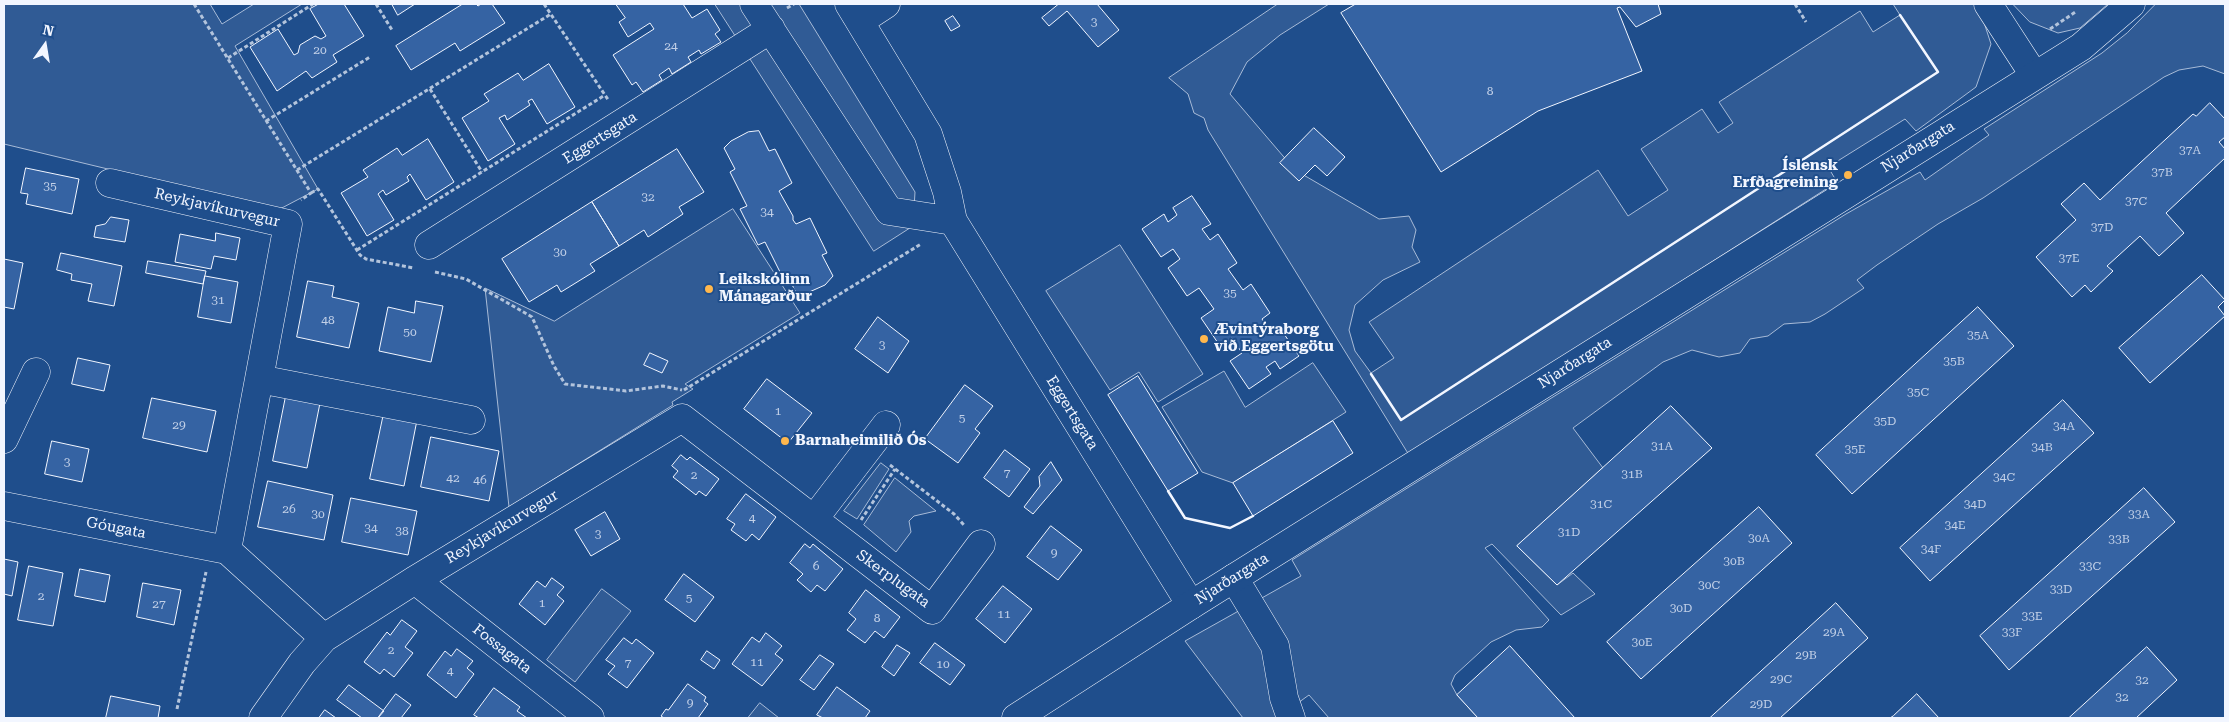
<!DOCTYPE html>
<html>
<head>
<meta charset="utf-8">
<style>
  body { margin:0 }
  #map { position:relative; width:2229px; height:722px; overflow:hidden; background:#1f4e8c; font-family:"Roboto Serif",serif }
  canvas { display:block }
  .frame { position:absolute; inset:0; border:5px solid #f2f6ff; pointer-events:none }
  .north { position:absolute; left:20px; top:20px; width:50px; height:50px; -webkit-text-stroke:4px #1f4e8c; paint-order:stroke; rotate:13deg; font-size:14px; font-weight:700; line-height:20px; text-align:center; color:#f2f6ff }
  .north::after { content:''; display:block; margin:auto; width:18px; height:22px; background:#f2f6ff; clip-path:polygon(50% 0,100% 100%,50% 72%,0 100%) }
</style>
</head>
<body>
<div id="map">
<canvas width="2229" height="722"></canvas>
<div class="frame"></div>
<div class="north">N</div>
</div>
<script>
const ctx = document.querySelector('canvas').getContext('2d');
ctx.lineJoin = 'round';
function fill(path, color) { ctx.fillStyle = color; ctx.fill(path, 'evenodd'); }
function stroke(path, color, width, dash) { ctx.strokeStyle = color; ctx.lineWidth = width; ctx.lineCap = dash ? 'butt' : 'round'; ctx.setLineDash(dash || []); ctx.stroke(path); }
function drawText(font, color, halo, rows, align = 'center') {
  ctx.font = font + ' "Roboto Serif",serif'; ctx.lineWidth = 4; ctx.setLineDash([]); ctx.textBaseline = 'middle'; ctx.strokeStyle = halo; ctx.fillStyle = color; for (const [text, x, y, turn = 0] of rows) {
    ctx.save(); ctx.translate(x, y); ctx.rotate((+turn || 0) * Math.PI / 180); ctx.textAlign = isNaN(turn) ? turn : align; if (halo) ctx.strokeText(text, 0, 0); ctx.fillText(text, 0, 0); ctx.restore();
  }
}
const built = new Path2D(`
  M4,4h206l12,20 32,-20h48l-67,42 83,143 -40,21 -274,-66z
  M715,4h84l116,188 -2,34 -39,25z
  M1278,4h51l-49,31 -33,27 -17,32 65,76 84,49 30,-3 7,14 -4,17 8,15 -37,18 -28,25 -6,25 6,21 16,22 23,-15 -25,-36 229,-152 30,46 40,-26 -27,-41 61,-40 16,24 15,-10 -14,-21 141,-91 13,21 27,-17 -7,-11h85l13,40 -15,43 -60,44 -11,-12 -77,48 9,15 -428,273 -201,-325 -4,-12 -10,-5 -6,-19 -19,-16z
  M2013,4h95l-28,24 -22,5 -28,-11z
  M2156,4h69v70l-22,-8 -24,4 -15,7 -181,121 -45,26 -61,41 -20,15 7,8 -39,26 -15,8 -26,2 -16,12 -18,3 -10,14 -21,4 -27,-7 -29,12 -90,66 30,40 -86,78 40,39 16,-12 22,21 -34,21 -69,-71 -7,4 64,72 -7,7 -26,3 -25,12 -36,33 -4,9 6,11 21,23h-149l-20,-23 -32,23h-34l-58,-77 116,-65 -9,-16 554,-346 74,-42 5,8 64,-45 -5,-6 118,-76 25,-20z
  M733,209l67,104 -115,71 8,5 -21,13 1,3 -164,102 -24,-219 69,33z
  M1120,245l83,129 -45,28 -19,-30 -29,18 -64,-99z
  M1313,363l33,49 -113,71 -31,-11 -40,-65 62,-36 21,36z
  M881,463l8,6 -32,50 -13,-8z
  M895,478l41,33 -22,5 -5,5 2,11 -15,20 -32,-27z
  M602,589l29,22 -56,71 -28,-22z
  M760,703l19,15h-31z`);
fill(built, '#305b95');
stroke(built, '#a8bbd7', 1);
const building = new Path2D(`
  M319,4h25l20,32 -31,19 4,7 -25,16 -6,-7 -29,20 -27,-44 28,-18 16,26 4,-2 2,-8 15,-9 6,3 5,-3 -16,-27z
  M392,4h23l-17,11z
  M463,4h13l2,2 3,-2h11l13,19 -45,28 -5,-8 -44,27 -15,-24z
  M616,4h67l9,14 15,-9 13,21 -5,4 6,8 -20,12 -2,-4 -11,7 3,5 -19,12 -3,-6 -10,7 3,5 -19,12 -7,-10 -4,3 -19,-30 41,-26 -4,-6 -22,14 -9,-15 6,-4z
  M1059,4h38l22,26 -21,17 -31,-36 -18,15 -7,-8z
  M1356,4h302l3,10 -25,13 -16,-20 -3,1 25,63 -104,40 -97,61 -100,-159z
  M953,16l7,10 -9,5 -6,-10z
  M549,64l26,43 -28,17 -15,-25 -4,2 2,4 -23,15 -2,-5 -6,3 16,26 -27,17 -26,-43 27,-17 -5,-7 34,-21 5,7z
  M2210,103l15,16v18l-6,5 6,7v9l-59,55 18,20 -25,23 -19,-20 -33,30 6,5 -22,21 -6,-7 -13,12 -36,-40 40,-37 -15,-16 23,-21 16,17 93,-86 3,2z
  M1314,128l31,29 -18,19 -12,-11 -16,16 -19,-18z
  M759,131l10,20 6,-2 17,34 -13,8 14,25v4l3,4 14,-6 17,35 -5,2 11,21 -8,9 -27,12 -11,-23 -5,2 -17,-34 -7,3 -18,-36 7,-3 -17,-34 5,-3 -11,-21 7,-7 17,-9z
  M428,139l26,43 -28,18 -16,-26 -3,3 2,4 -23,14 -3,-5 -5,4 16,26 -27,16 -26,-43 27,-16 -5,-7 34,-22 5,7z
  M677,149l27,43 -25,15 4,7 -35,23 -4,-7 -25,16 -27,-44z
  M26,168l53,11 -7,35 -46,-10 2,-10 -7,-1z
  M1192,196l19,28 -9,5 8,11 8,-6 19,29 -9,6 15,21 8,-6 19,29 -8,6 10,15 8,-6 19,28 -19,13 -5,-8 -9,6 5,7 -22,15 -19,-28 12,-8 -10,-15 -12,8 -19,-28 13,-9 -15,-21 -12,8 -19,-28 12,-9 -7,-10 -12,8 -19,-28 22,-15 4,8 9,-7 -4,-7z
  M592,202l27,44 -29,18 5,7 -34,21 -4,-7 -28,17 -27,-43z
  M111,217l18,3 -4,22 -31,-5 2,-11 9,-2z
  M216,233l24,5 -4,22 -22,-4 -3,13 -36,-7 5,-28 35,7z
  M61,253l61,13 -8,40 -26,-5 4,-17 -21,-4 1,-6 -15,-4z
  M4,259l19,4 -9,46 -10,-2z
  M148,261l58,10 -3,13 -57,-11z
  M2202,275l23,25 -7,7 7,9 -75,67 -31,-35z
  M205,276l33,6 -7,41 -33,-6z
  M308,281l26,5 -2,11 27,6 -10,45 -52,-11z
  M416,301l27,5 -12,56 -52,-11 9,-44 26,6z
  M1978,307l36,39 -162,148 -36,-39z
  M878,317l31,24 -21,32 -33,-24z
  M650,353l18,8 -6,12 -18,-8z
  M78,358l32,7 -6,26 -32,-7z
  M1138,376l60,97 -30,18 -60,-96z
  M767,379l45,34 -24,30 -44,-34z
  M965,385l28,21 -18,23 5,4 -22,30 -33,-24z
  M286,396l34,7 -13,65 -34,-7z
  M152,398l64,13 -9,41 -64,-14z
  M2063,400l31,33 -164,148 -30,-33z
  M1671,406l41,42 -155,137 -40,-39z
  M384,413l33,7 -13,66 -34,-7z
  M1333,421l20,32 -100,63 -20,-33z
  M431,437l68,14 -10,50 -68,-14z
  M52,441l37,8 -7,33 -37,-8z
  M1005,450l25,19 -21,28 -25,-19z
  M681,455l6,5 3,-3 29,22 -13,17 -7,-5 -3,4 -23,-18 5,-6 -6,-5z
  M1051,462l11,18 -29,34 -9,-7 16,-21 -1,-9z
  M268,481l65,14 -9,45 -66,-13z
  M2144,488l31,34 -166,148 -29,-34z
  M746,494l30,23 -17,23 -7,-6 -6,7 -15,-11 4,-6 -8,-5z
  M351,498l66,13 -9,44 -66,-13z
  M1759,507l33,36 -151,136 -34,-37z
  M605,512l15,27 -29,17 -16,-26z
  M1051,526l31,24 -24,30 -31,-23z
  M805,544l5,4 3,-4 30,25 -18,22 -8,-6 -6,7 -14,-12 6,-6 -13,-11z
  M4,559l14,3 -6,34 -8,-2z
  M29,566l34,7 -10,53 -35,-6z
  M80,569l30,6 -5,27 -30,-6z
  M684,574l30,23 -19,25 -30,-22z
  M552,578l12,9 -7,8 7,6 -19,24 -26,-21 18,-23 8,6z
  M143,583l38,7 -7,35 -37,-8z
  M1003,586l29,23 -27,34 -29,-24z
  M866,590l34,27 -16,21 -9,-7 -10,12 -18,-13 9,-11 -7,-6z
  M1836,603l32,35 -12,11 -76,69h-70z
  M402,620l15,11 -12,16 8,6 -19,24 -10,-8 -4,5 -16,-12 23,-30 3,3z
  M766,633l16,13 -7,8 8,6 -21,26 -30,-22 20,-27 7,5z
  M624,638l8,6 4,-5 18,14 -27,35 -19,-14 7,-8 -9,-6z
  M935,643l30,22 -15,20 -30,-22z
  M897,645l13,8 -16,23 -12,-9z
  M1510,646l65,72h-97l-21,-23z
  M2147,647l30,33 -41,38h-67z
  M457,649l16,12 -6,7 7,6 -18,24 -29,-23 18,-24 6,5z
  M707,651l13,9 -6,9 -13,-9z
  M820,655l14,9 -20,26 -14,-10z
  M688,684l18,13 -2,4 4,3 -10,14h-34l-3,-2 5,-7 2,1z
  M349,685l35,26 -6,7h-16l-25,-18z
  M837,687l33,24 -5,7h-42l-6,-3z
  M494,688l26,19 -3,4 10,7h-48l-5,-3z
  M396,694l15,11 -10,13h-23z
  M1917,694l22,24h-49l3,-2z
  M111,696l49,10 -2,12h-52z
  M325,710l11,8h-17z`);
fill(building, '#3563a3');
stroke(building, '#f2f6ff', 1);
const minor = new Path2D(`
  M754,4l135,207 64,10
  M849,4l79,130 19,58 6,29 238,384
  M1988,4l46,71
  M860,21l26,-17
  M110,183l178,41 -61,326 97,88
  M429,245l342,-216
  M259,379l212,41
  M4,439l32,-67
  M4,506l223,44
  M814,519l72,-94
  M1234,578l41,68 9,52 7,20
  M415,580l175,138
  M263,718l39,-55 22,-25 91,-58 267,-162 250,192 49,-66`);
const major = new Path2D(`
  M1016,718l175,-113 890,-558 50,-43`);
stroke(minor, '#f2f6ff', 29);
stroke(major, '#f2f6ff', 29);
stroke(new Path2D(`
  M194,4l117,189 -10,7
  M376,4l16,26
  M544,4l65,97
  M1795,4l11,18
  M787,8l7,-4
  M2050,29l27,-18
  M228,58l85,-54
  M430,89l52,83
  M266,121l104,-64
  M297,170l254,-156
  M311,193l7,-4 42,66 6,4 48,9
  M357,250l248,-155
  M435,272l31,7 66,38 22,49 11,18 61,7 37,-5 19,4
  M684,390l237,-146
  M890,465l64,49 10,11
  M861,520l34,-51
  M177,709l29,-137`), '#b3c4dc', 3, [4, 2.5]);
stroke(minor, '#1f4e8c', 28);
stroke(major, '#1f4e8c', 28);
stroke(new Path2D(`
  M1371,374l30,46 537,-348 -38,-57
  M1168,491l17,27 45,10 23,-12`), '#f2f6ff', 2.5);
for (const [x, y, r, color] of [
  [1848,175,5,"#ffb74d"],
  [709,289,5,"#ffb74d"],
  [1204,339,5,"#ffb74d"],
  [785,441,5,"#ffb74d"]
]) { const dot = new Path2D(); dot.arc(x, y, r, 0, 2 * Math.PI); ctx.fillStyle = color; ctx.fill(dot); stroke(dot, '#1f4e8c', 2); }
drawText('12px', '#c3d1e8', null, [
  ["3",1094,22],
  ["24",671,46],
  ["20",320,50],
  ["8",1490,91],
  ["37A",2190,150],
  ["37B",2162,172],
  ["35",50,186],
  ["32",648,197],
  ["37C",2136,201],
  ["34",767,212],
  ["37D",2102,227],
  ["30",560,252],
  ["37E",2069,258],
  ["35",1230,293],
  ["31",218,300],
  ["48",328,320],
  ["50",410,332],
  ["35A",1978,335],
  ["3",882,345],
  ["35B",1954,361],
  ["35C",1918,392],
  ["1",778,411],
  ["5",962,418],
  ["35D",1885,421],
  ["29",179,425],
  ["34A",2064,426],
  ["31A",1662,446],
  ["34B",2042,447],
  ["35E",1855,449],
  ["3",67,462],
  ["7",1007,473],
  ["31B",1632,474],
  ["2",694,475],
  ["34C",2004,477],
  ["42",453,478],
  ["46",480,480],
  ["31C",1601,504],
  ["34D",1975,504],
  ["26",289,509],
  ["30",318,514],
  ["33A",2139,514],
  ["4",752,518],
  ["34E",1955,525],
  ["34",371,528],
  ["38",402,531],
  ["31D",1569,532],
  ["3",598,534],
  ["30A",1759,538],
  ["33B",2119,539],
  ["34F",1931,549],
  ["9",1054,553],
  ["30B",1734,561],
  ["6",816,566],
  ["33C",2090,566],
  ["30C",1709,585],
  ["33D",2061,589],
  ["2",41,596],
  ["5",689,598],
  ["1",542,603],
  ["27",159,604],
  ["30D",1681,608],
  ["11",1004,614],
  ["33E",2032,616],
  ["8",877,618],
  ["29A",1834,632],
  ["33F",2012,632],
  ["30E",1642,642],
  ["2",391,650],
  ["29B",1806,655],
  ["11",757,662],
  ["7",628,663],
  ["10",943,664],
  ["4",450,671],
  ["29C",1781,679],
  ["32",2142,680],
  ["32",2122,697],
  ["9",690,703],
  ["29D",1761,704]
]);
drawText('15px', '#f2f6ff', '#1f4e8c', [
  ["Eggertsgata",600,138,-32],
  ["Njarðargata",1918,147,-32],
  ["Reykjavíkurvegur",217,208,13],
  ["Njarðargata",1575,363,-32],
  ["Eggertsgata",1072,413,58],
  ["Reykjavíkurvegur",502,527,-31],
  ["Góugata",116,528,11],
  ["Skerplugata",893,579,36],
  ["Njarðargata",1232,579,-32],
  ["Fossagata",502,649,38]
]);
drawText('bold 15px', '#f2f6ff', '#1f4e8c', [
  ["Íslensk",1838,166,"right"],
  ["Erfðagreining",1838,183,"right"],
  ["Leikskólinn",719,280],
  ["Mánagarður",719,297],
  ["Ævintýraborg",1214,330],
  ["við Eggertsgötu",1214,347],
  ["Barnaheimilið Ós",795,441]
], 'left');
</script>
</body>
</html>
